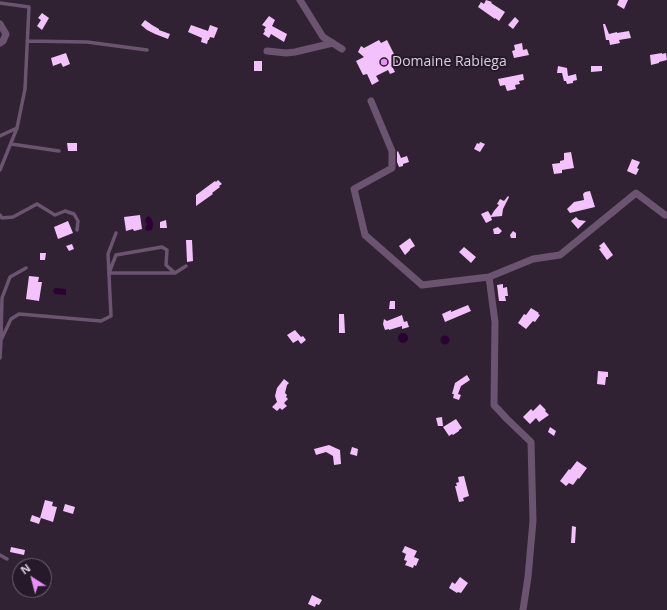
<!DOCTYPE html>
<html>
<head>
<meta charset="utf-8">
<style>
  body { margin:0 }
  #map { position:relative; width:667px; height:610px; overflow:hidden; background:#302233; font-family:"Open Sans",sans-serif }
  canvas { display:block }
  .north { position:absolute; left:12px; top:558px; width:40px; height:40px; box-sizing:border-box; background:#261929; border:1px solid #6e6271; border-radius:50%; rotate:324deg; font-size:11px; font-weight:700; line-height:16px; text-align:center; color:#dad0dc }
  .north::after { content:''; display:block; margin:auto; width:14px; height:18px; background:#ea8dfd; clip-path:polygon(50% 0,100% 100%,50% 72%,0 100%) }
</style>
</head>
<body>
<div id="map">
<canvas width="667" height="610"></canvas>
<div class="north">N</div>
</div>
<script>
const ctx = document.querySelector('canvas').getContext('2d');
ctx.lineJoin = 'round';
function fill(path, color) { ctx.fillStyle = color; ctx.fill(path, 'evenodd'); }
function stroke(path, color, width, dash) { ctx.strokeStyle = color; ctx.lineWidth = width; ctx.lineCap = dash ? 'butt' : 'round'; ctx.setLineDash(dash || []); ctx.stroke(path); }
function drawText(font, color, halo, rows, align = 'center') {
  ctx.font = font + ' "Open Sans",sans-serif'; ctx.lineWidth = 4; ctx.setLineDash([]); ctx.textBaseline = 'middle'; ctx.strokeStyle = halo; ctx.fillStyle = color; for (const [text, x, y, turn = 0] of rows) {
    ctx.save(); ctx.translate(x, y); ctx.rotate((+turn || 0) * Math.PI / 180); ctx.textAlign = isNaN(turn) ? turn : align; if (halo) ctx.strokeText(text, 0, 0); ctx.fillText(text, 0, 0); ctx.restore();
  }
}
fill(new Path2D(`
  M148,216c5,2 6,9 4,14l-5,1 -2,-2 2,-5 -2,-3 1,-3z
  M55,288l11,1v6l-11,-1 -2,-3z
  M398 338a5 5 0 1 1 10 0a5 5 0 1 1-10 0Z
  M440.5 340a4.5 4.5 0 1 1 9 0a4.5 4.5 0 1 1-9 0Z`), '#2b0233');
fill(new Path2D(`
  M486,0l6,2 -1,1 14,9 -6,9 -4,-3v1l-17,-12 3,-5 3,2z
  M619,0h9l-4,9 -7,-4z
  M42,13l7,5 -7,12 -5,-4 4,-6 -3,-2z
  M269,16l6,4 -3,6 15,8 -3,8 -13,-8 -2,4 -6,-4 2,-3 -1,-1 2,-3 -4,-2z
  M515,17l4,4 -6,8 -5,-4z
  M145,20l7,5 7,4v1l11,4 -2,5 -13,-5 -8,-4 -6,-5z
  M603,24h2l4,10 8,-2v1l12,-2 2,7 -12,2 1,3 -10,2 -1,-5h-3z
  M191,25l17,6 2,-6 8,3 -4,10 -4,-1 -1,3h-1l-1,4 -6,-2 1,-4 -14,-6z
  M379,40l2,3 6,-3 12,24 -6,4 2,4 -5,2 -2,-4 -12,6 3,5 -7,4 -5,-11 -4,1 -7,-14 8,-4 -6,-5 3,-6 3,2z
  M522,43l1,7 4,-1 2,6 -15,3 -2,-7 3,-1 -1,-5z
  M66,53l4,11 -7,3 -2,-4 -8,3 -2,-8z
  M662,53v1l4,-1 1,7 -8,2v1l-8,2 -1,-10z
  M254,61h8v10h-8z
  M558,66l9,2 1,8 8,-2 1,6 -4,1v2l-6,1 -1,-3h-2l-2,-8h-5z
  M591,66h11v5l-11,1z
  M523,74l1,6 -5,1 1,3 -5,1 1,4 -9,2 -2,-6 -5,1 -2,-7z
  M480,142l5,2 -5,8 -6,-3 3,-6 2,1z
  M67,143h10v8h-9z
  M398,151l3,7 6,-2 2,6 -6,2v2l-4,1 -2,-5v-10z
  M571,152l3,16 -12,2v3l-8,1 -2,-10 8,-1v-2l4,-1v-7z
  M632,159l8,3 -3,6 2,1 -3,6 -9,-4z
  M218,180l4,4 -3,2 1,1 -8,6 1,1 -17,12v-11l19,-14 1,1z
  M590,191l5,16 -25,6 -3,-4 7,-7 10,-2 -1,-6 2,-2z
  M508,196l1,1 -6,12 -1,7 -11,1 1,3 -6,3 -5,-9 7,-3 3,5 3,-5 5,-6 -2,-1 3,-5 4,2z
  M140,215l2,14 -8,2 -1,-2 -7,2 -2,-14z
  M576,217l3,3 7,1 -8,8 -7,-8z
  M166,220l1,8h-7v-6z
  M68,221l5,12 -15,6 -4,-12z
  M498,227l4,4 -3,3h-5l-1,-5z
  M513,231l3,2v5h-5l-1,-3z
  M410,238l5,8 -5,3v1l-5,5 -6,-9z
  M186,240h6l1,21 -6,1z
  M604,242l9,13 -6,5 -8,-11 2,-1 -2,-2z
  M72,244l2,5 -5,2 -3,-5z
  M464,247l12,10 -5,6 -12,-11z
  M40,253h6l-1,7h-5z
  M29,276l10,1 -1,5h4l-3,19 -13,-2z
  M503,284v4l4,-1 1,9h-3l1,5h-7l-2,-16z
  M390,301h5v8h-6z
  M468,305l3,6 -26,11 -3,-8 9,-4v2z
  M531,308l8,5 -1,1 2,1 -5,7 -2,-1 -7,8 -8,-6 6,-9 2,1z
  M339,314h5l1,19h-6z
  M402,315l2,7 3,-1 2,6 -7,2v-3l-13,4v-1l-4,1 -2,-6 1,-5 3,2z
  M295,330l6,7 2,-1 3,4 -5,4 -3,-4 -5,3 -6,-8z
  M598,371l10,1v5h-2l-1,8 -8,-1z
  M467,375l3,5 -9,6 -3,8 3,1 -2,5 -6,-2 1,-4h-2l3,-11z
  M284,379l5,4 -2,2 -2,8 2,2 -1,2 2,2 -4,4 3,3 -5,4 -2,-2 -3,3 -5,-4 5,-5 -2,-6 2,-8z
  M540,404l6,6 -1,1 4,4 -10,7 -3,-4 -6,6 -7,-7 8,-8 2,2z
  M442,417l1,9h-5l-2,-8z
  M456,419l6,9 -3,2v1l-6,4 -1,-1 -3,2 -6,-9z
  M550,427l6,4 -2,5 -6,-4z
  M329,445l11,5 1,14 -7,1 -1,-9 -7,-4 -10,3 -2,-6z
  M352,447l6,2 -1,7 -7,-2z
  M577,461l10,7 -8,11 -1,-1 -5,7 -4,-2 -3,3 -6,-5 9,-12 1,1z
  M464,476l5,20 -6,2 1,3 -5,1 -4,-16h2l-1,-3 3,-1 -1,-5z
  M45,500l8,2 -1,4 5,1 -4,15 -12,-4 -2,6 -9,-3 2,-6 8,3z
  M65,504l10,3 -2,7 -10,-3z
  M572,526l4,1 -1,16h-4z
  M405,546l12,5 -3,6 5,2 -3,7 -2,-1 -1,3 -8,-3 2,-4 -3,-1 2,-6 -4,-2z
  M11,547l14,3 -1,5 -14,-3z
  M460,577l8,6 -7,10 -3,-1 -1,1 -8,-5 3,-6 3,2z
  M312,595l10,5 -3,5 -3,-1 -1,3 -7,-3z`), '#f3c2fd');
stroke(new Path2D(`
  M0,3l29,4 -4,82 -8,39 -17,42
  M27,41l60,1 60,8
  M0,136l17,-8
  M11,144l48,7
  M0,215l2,3 11,-1 24,-13 18,11 10,-4 9,3 4,7 -1,9
  M175,273h-66l7,-18 46,-8 5,3 -1,15 9,8 11,-7
  M1,337l1,-39 8,-21 16,-9
  M0,358l1,-18 10,-21 8,-5 82,7 10,-5 -3,-62 8,-21
  M0,555l7,4`), '#6b5470', 3.5);
stroke(new Path2D(`
  M300,0l23,37 19,12
  M0,24l6,10 -3,7 -3,2
  M267,51l19,2 9,-1 38,-9
  M371,101l21,50v17l-38,21 11,46 57,50 67,-8 44,-18 27,-4 76,-62 29,22h2
  M489,277l6,45 -1,83 13,14 24,23 2,79 -5,56 -5,33`), '#6b5470', 7);
for (const [x, y, r, color] of [
  [384,62,4,"#ea8dfd"]
]) { const dot = new Path2D(); dot.arc(x, y, r, 0, 2 * Math.PI); ctx.fillStyle = color; ctx.fill(dot); stroke(dot, '#261929', 1.5); }
drawText('14px', '#dad0dc', '#261929', [
  ["Domaine Rabiega",392,62]
], 'left');
</script>
</body>
</html>
